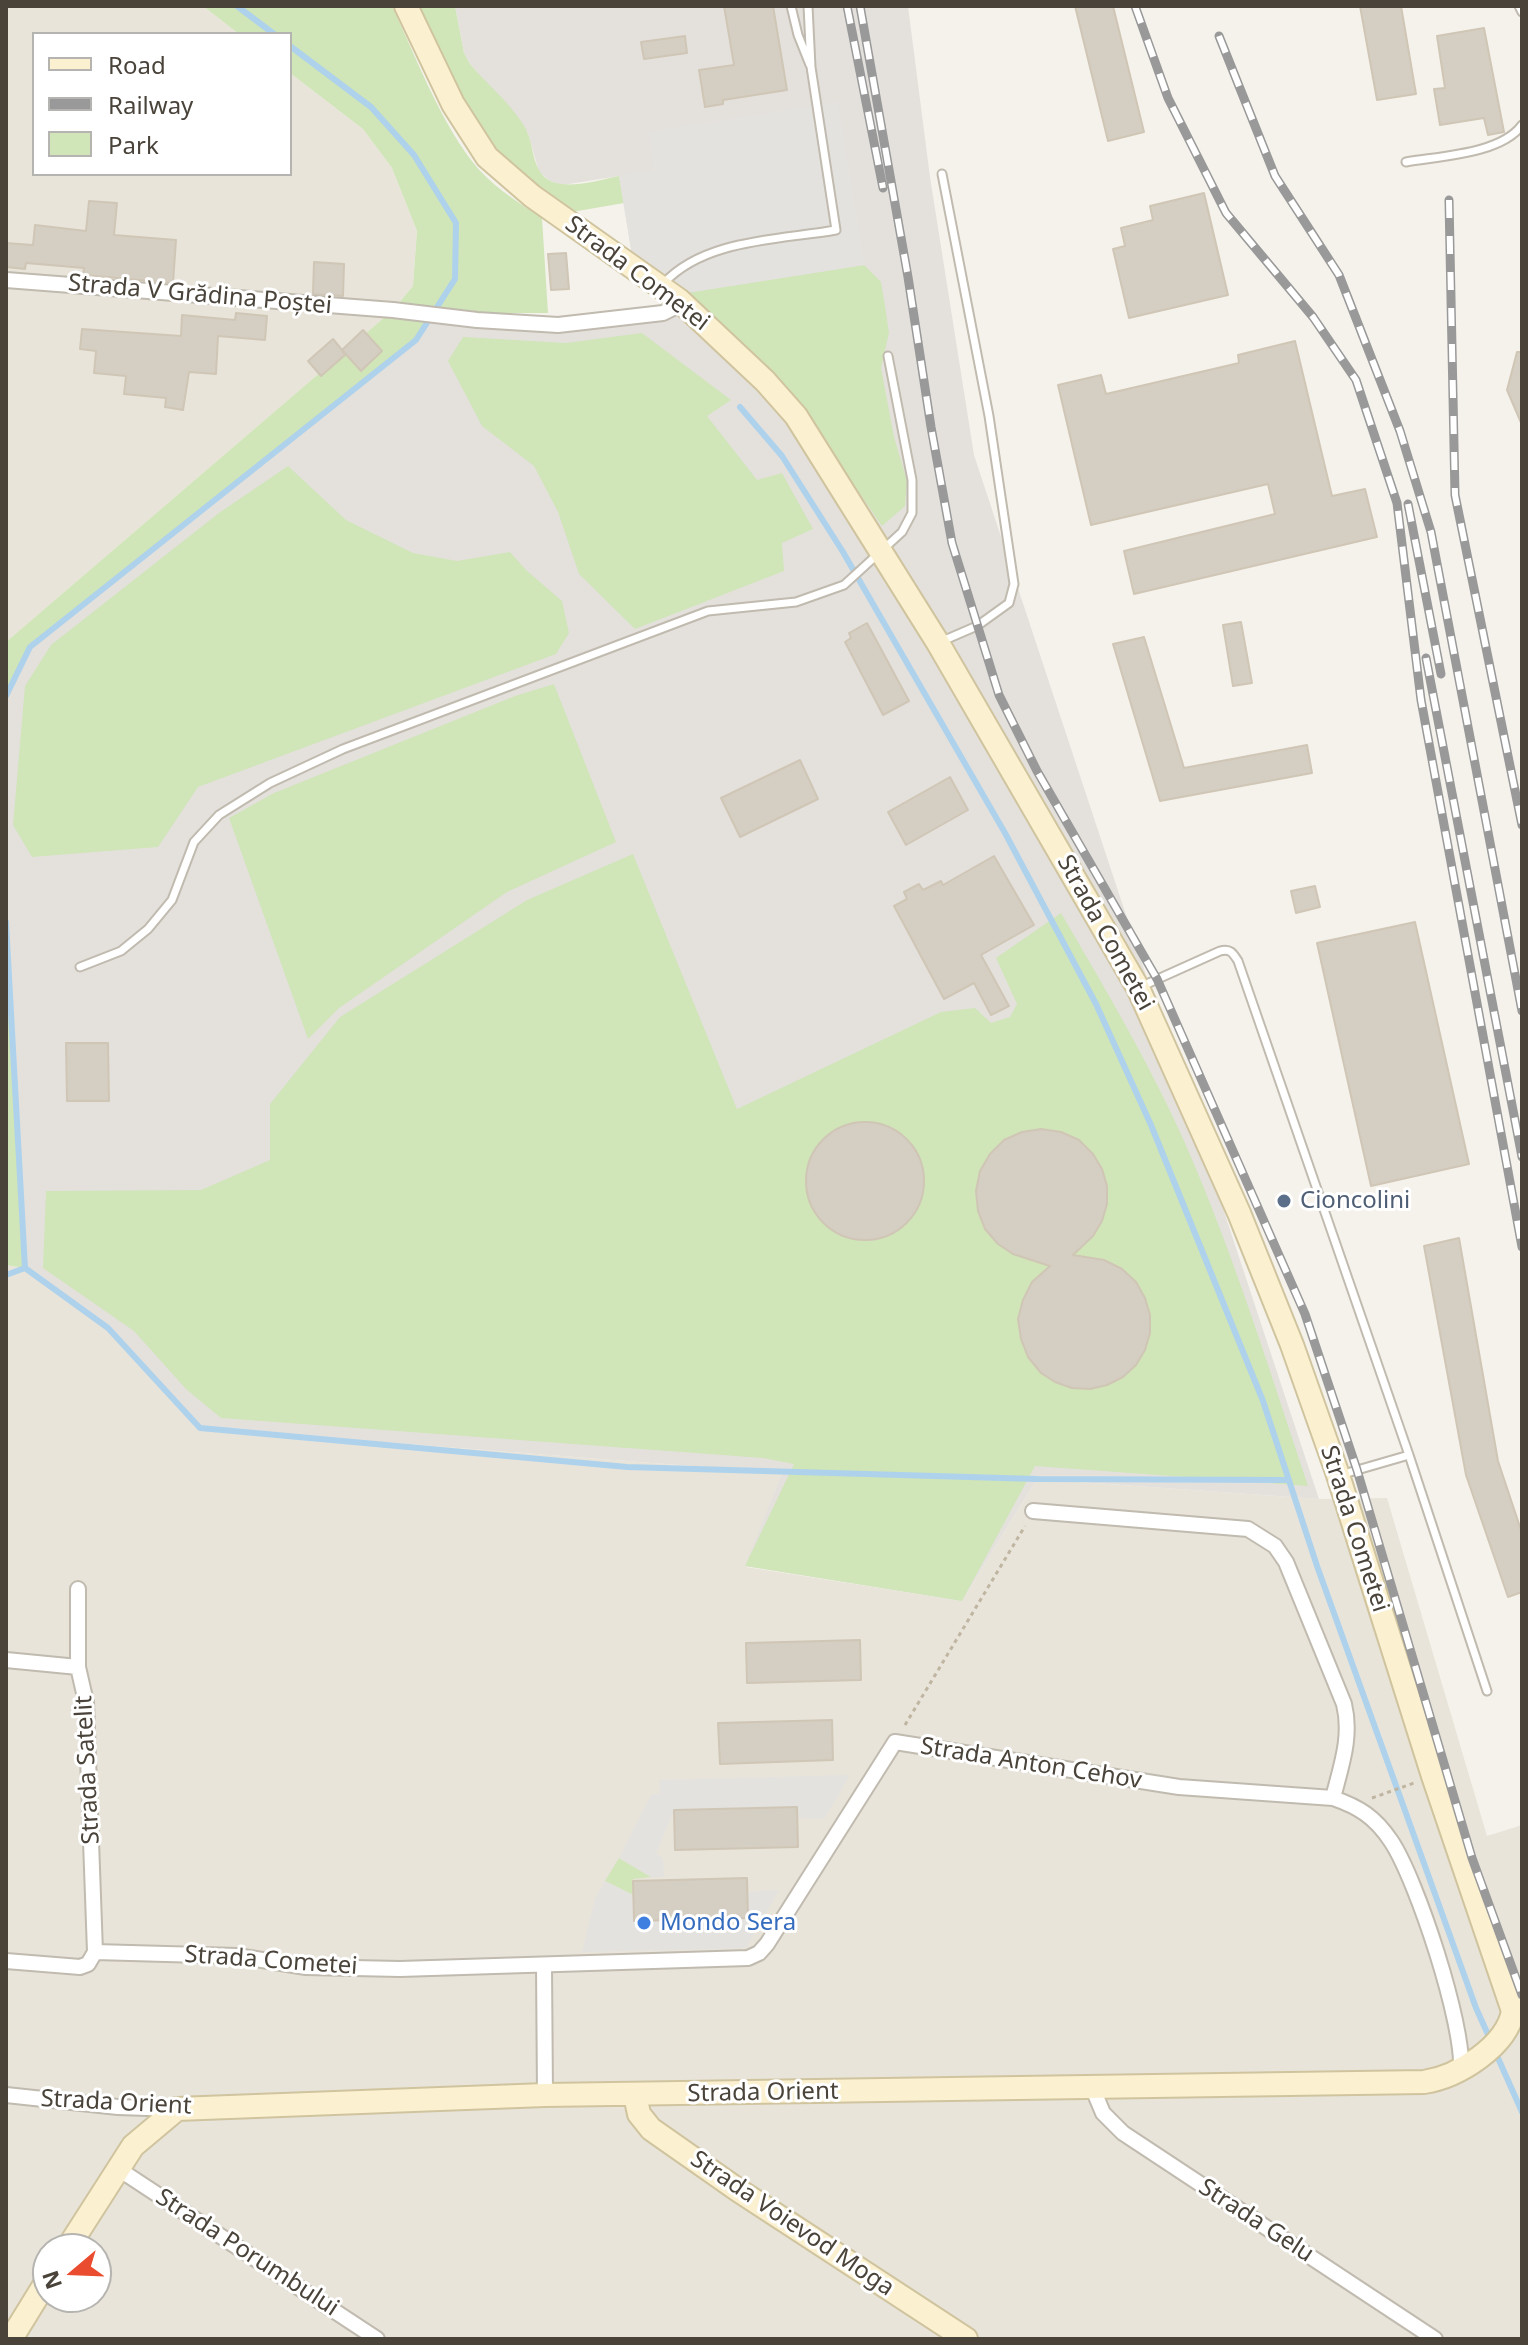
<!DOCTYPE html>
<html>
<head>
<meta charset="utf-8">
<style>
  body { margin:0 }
  #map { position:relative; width:1528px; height:2345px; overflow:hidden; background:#f5f2ec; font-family:"Noto Sans",sans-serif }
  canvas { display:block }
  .frame { position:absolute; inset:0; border:8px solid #49433a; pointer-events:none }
  .legend { position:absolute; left:32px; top:32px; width:260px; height:144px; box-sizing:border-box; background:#fff; border:2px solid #b6b4b0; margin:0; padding:10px 14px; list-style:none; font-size:24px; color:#49433a }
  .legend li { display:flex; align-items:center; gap:16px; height:40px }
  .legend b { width:40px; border:2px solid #b6b4b0 }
  .north { position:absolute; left:32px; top:2233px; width:80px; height:80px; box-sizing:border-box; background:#fff; border:2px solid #b6b4b0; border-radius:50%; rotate:251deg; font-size:22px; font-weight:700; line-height:32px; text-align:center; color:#49433a }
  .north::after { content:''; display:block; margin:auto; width:28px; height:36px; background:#e94c2e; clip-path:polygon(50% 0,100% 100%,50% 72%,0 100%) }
</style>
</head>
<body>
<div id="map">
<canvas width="1528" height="2345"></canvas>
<div class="frame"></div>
<ul class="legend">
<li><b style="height:10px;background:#fbf1d0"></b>Road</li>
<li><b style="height:10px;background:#999"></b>Railway</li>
<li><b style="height:22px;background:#d0e5b8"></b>Park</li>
</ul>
<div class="north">N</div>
</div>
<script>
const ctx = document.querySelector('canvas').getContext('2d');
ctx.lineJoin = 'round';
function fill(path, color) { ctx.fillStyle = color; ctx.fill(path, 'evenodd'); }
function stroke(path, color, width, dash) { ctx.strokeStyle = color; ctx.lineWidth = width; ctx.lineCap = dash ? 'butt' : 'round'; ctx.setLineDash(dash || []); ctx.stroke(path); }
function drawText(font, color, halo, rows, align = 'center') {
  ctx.font = font + ' "Noto Sans",sans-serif'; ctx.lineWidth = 6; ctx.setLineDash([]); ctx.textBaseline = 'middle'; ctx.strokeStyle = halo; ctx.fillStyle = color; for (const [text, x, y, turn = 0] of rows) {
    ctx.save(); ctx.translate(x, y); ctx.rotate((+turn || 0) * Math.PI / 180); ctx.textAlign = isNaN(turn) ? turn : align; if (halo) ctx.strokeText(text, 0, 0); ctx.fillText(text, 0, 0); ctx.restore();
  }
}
fill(new Path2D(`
  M6,6h197l36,28h-205v140h256v-101l73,56 29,39 25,63 -4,55 -20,24 -387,332z
  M6,1265l19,3 83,60 92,100 582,45 -36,94 216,34 75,-122 282,20 68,-1 100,338 35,-11v514h-1516zM48,2249h48v48h-48z`), '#e8e4da');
fill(new Path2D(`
  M455,6h453l22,171 44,278 345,1044 -282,-20 -75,122 -217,-35 37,-93 -582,-45 -92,-100 -83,-60 -19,-346v-226l24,-49 386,-307 19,-25 123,10 113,-16 -44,-45 4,-15 -12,-73 -56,9 -13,-4 -11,-9 -11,-39 -58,-69 -6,-11z`), '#e4e1dd');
fill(new Path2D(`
  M203,6h189c23,49 46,110 79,154 18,24 45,41 71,58l6,95h-67l-4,7 -42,-5 -19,25 -386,307 -24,49v-54l387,-332 20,-24 4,-55 -25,-63 -29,-39 -73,-56v-39h-51z
  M415,6h40l9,47 6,11c17,20 39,38 53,60 10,14 8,32 16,46 14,26 58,10 80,6l5,27 -52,9c-28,-21 -57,-42 -81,-69 -33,-39 -53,-92 -76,-137z
  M864,265l17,17 4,24 4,27 -8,35 13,69 13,44 -2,25 -23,20 -88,-129 -53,-56 -55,-48z
  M642,333l89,67 -24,16 50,64 25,-7 31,56 -31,14 2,28 -149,58 -56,-55 -21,-62 -24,-46 -52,-40 -34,-65 15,-24 103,6z
  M288,466l58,54 67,33 44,8 53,-9 16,18 36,31 7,32 -13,21 -358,133 -40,60 -126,10 -19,-32 12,-139 26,-41 168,-132z
  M554,684l62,158 -109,50 -168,116 -31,31 -79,-221 45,-25 241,-97z
  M633,854l104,255 204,-97 34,-4 16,15 19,-6 7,-13 -21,-46 65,-45c49,84 99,168 136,258 43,103 76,210 111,315l-273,-20 -73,135 -217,-35 49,-102 -31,-6 -542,-40 -35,-29 -52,-58 -91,-63 3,-77 155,-1 69,-30v-56l70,-87 187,-117z
  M6,922l19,346 -19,-3z
  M619,1858l32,19 -18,2v16l-28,-14z`), '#d0e5b8');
fill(new Path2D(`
  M838,102l26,163 -178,28 -55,-44 -12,-73 35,-6 -6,-38z
  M850,1775l-26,44 -27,-1 -1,-11 -122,3 -18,44 7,4 1,19h-13l-32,-19 32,-63 9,-2 -1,-13z
  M605,1881l28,14 2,26 113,-3 -1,-26 32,-2 -33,58 -164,4 13,-53z`), '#e4e2df');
stroke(new Path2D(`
  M237,6l37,28
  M740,407l42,49 61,96 162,281 91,171 55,121 112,276 54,165 159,442 14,31
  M6,696l24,-49 386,-307 39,-61 1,-56 -42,-68 -43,-48 -81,-61
  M6,922l19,346 -19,7
  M25,1268l83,60 92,100 427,39 410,12 251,1
  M1494,2049l28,63`), '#aed2ec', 6);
const building = new Path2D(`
  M724,6h49l14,84 -64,10v4l-18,3 -6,-37 35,-5z
  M1075,6h38l31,126 -36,9z
  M1360,6h41l15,88 -39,6z
  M1484,28l20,104 -16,3 -4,-17 -44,7 -6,-36 11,-1 -8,-52z
  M685,36l2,17 -43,6 -3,-17z
  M1204,193l24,102 -99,23 -16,-69 12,-3 -4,-18 32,-8 -3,-14z
  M89,201l28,2 -3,32 62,5 -3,43 -90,-8 1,-7 -58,-5 -1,6 -19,-2v-24l27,2 2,-20 51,6z
  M566,253l3,36 -18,1 -3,-36z
  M314,262l30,2 -1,32 -30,-2z
  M236,313l31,3 -2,24 -47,-4 -2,38 -27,-2 -6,38 -18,-3 1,-9 -42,-4 2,-18 -32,-3 2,-22 -16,-2 2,-20 99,7 1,-21 53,5z
  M363,330l19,21 -21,20 -19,-21 3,5 -24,21 -13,-15 25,-22 9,11z
  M1295,341l37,155 33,-7 12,48 -243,57 -10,-43 151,-37 -7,-30 -177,41 -33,-140 43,-10 5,19 133,-31 -1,-8z
  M1517,352h5v73l-15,-35z
  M1241,622l11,61 -19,3 -10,-61z
  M867,623l42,78 -26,14 -38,-73 6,-4 -2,-5z
  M1144,637l40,131 123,-23 5,28 -152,28 -47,-157z
  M800,760l18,39 -78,38 -19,-39z
  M950,777l18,33 -62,35 -18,-33z
  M994,856l40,69 -53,30 28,51 -18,9 -17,-32 -30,16 -50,-93 13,-7 -3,-7 15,-8 4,6 18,-9 2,4z
  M1315,886l5,21 -24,6 -5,-22z
  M1415,922l54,242 -98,22 -54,-243z
  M66,1043h42l1,58h-42z
  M806 1181a59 59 0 1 1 118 0a59 59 0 1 1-118 0Z
  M1041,1129l20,3 18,8 14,14 9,15 5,17v18l-5,17 -9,15 -20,19 31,5 18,9 14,13 9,16 5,17v18l-5,17 -9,15 -13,12 -16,8 -17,4 -18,-1 -17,-6 -14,-9 -13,-16 -7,-18 -3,-20 5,-19 9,-18 18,-16 -37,-12 -15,-10 -13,-15 -7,-18 -2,-20 4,-20 10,-17 14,-14 18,-8z
  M1459,1238l39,223 24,72v59l-14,5 -42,-122 -42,-229z
  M860,1640l1,40 -114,3 -1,-40z
  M832,1720l1,40 -113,4 -2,-41z
  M797,1807l1,40 -123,3 -1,-40z
  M747,1878l1,40 -114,3 -1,-40z`);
fill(building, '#d5cec2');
stroke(building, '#d0c6b6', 2);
const lane = new Path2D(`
  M791,6l7,29 12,30
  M1519,6l3,6
  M1406,162c34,-6 95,-8 116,-37
  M664,283c41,-44 115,-43 172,-53l-25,-163 -3,-61
  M940,642l37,-16 32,-23 5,-19 -25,-168 -47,-242
  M80,967l41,-16 27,-22 24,-29 22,-58 25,-27 51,-32 73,-34 365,-138 88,-9 48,-17 58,-53 10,-19v-33l-24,-124
  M1140,987l80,-36c10,-3 13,2 18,10l171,494
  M1340,1475l69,-20 78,236`);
const street = new Path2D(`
  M6,280l387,30 84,10 81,5 105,-12 8,-4 8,-9
  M1033,1511l215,18 27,17 11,16 58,142c8,33 -3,62 -11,94 26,9 42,19 58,43 26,39 73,183 70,229
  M6,1660l72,7
  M95,1952l142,4 69,11 94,2 348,-11 11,-5 8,-9 128,-202 284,45 154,11
  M6,1961l74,6 8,-3 7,-12 -9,-250 -8,-35v-78
  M544,1965l1,130
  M1093,2089l10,24 20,20 312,206
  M6,2095l112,12 59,2
  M117,2168l260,171`);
const secondary = new Path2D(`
  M635,2095l4,19 12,15 87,61 228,149
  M67,2249l66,-103 44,-37 368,-14 879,-13c34,-5 83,-36 89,-71l-80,-235 -95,-301 -46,-130 -53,-132 -101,-225 -200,-345 -142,-227 -31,-35 -86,-81 -147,-104 -45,-39 -34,-53 -47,-98
  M11,2339l37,-60`);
stroke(lane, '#c0baaf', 11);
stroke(street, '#c0baaf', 18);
stroke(secondary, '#d0c49f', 26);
stroke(new Path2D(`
  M905,1725l120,-199
  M1372,1798l42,-15`), '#c0b5a1', 3, [4, 4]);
stroke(lane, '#fff', 7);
stroke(street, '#fff', 14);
stroke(secondary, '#fbf1d0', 22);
const rail = new Path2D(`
  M847,6l36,182
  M860,6l48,271 23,150 21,116 47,152 38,76 120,208 148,335 52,156 115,388 50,137
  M1135,6l33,92 58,115 87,104 43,63 41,123 24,197 101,547
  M1219,36l56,140 64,99 61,156 31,101 91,479
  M1449,200l6,295 67,330
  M1408,504l33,170
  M1426,658l96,499`);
stroke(rail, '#999', 9);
stroke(rail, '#fff', 6, [18]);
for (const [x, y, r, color] of [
  [1284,1201,8,"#5c6f8a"],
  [644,1923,8,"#3f7fe0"]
]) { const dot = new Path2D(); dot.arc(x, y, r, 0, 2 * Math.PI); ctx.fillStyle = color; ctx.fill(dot); stroke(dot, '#fff', 3); }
drawText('24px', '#49433a', '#fff', [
  ["Strada Cometei",637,274,37],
  ["Strada V Grădina Poștei",200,295,5],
  ["Strada Cometei",1105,933,61],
  ["Strada Cometei",1354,1529,72],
  ["Strada Anton Cehov",1031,1764,9],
  ["Strada Satelit",88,1770,-93],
  ["Strada Cometei",271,1961,4],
  ["Strada Orient",763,2093,-1],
  ["Strada Orient",116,2103,3],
  ["Strada Gelu",1256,2221,33],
  ["Strada Voievod Moga",792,2224,34],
  ["Strada Porumbului",247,2253,33]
]);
drawText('24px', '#4e5e75', '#fff', [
  ["Cioncolini",1300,1201]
], 'left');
drawText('24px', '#366cbe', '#fff', [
  ["Mondo Sera",660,1923]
], 'left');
</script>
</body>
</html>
